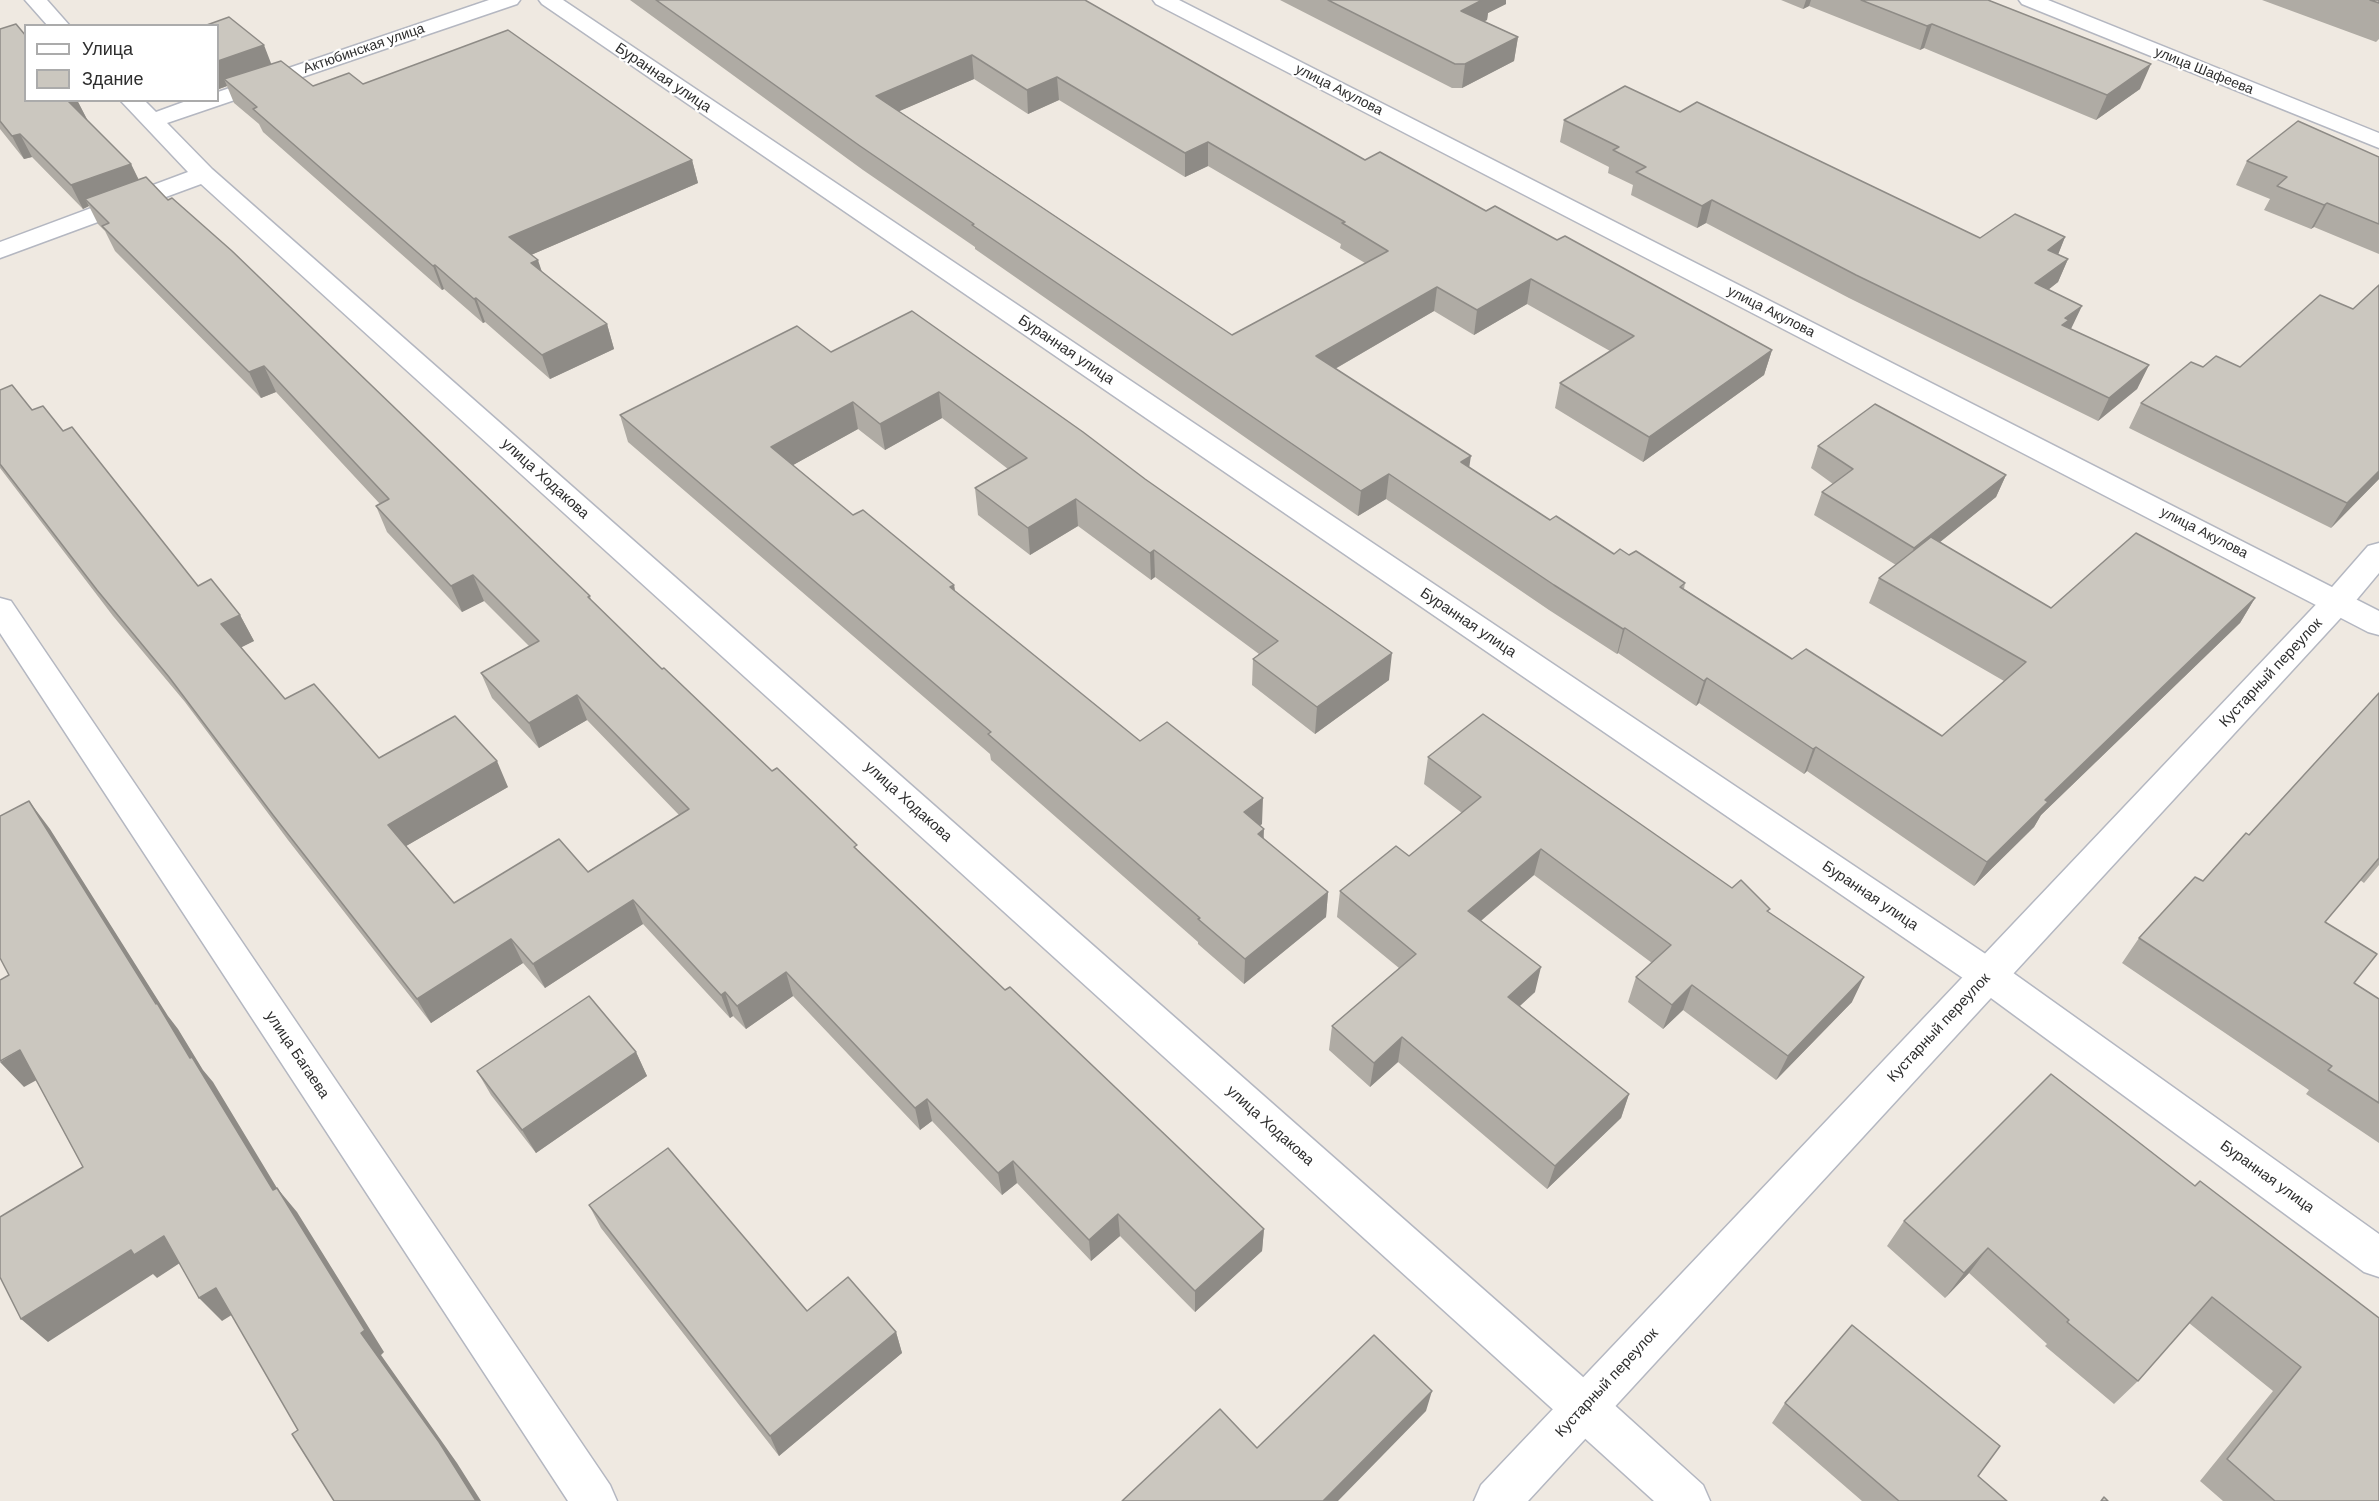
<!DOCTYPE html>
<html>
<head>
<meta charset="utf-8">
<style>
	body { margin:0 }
	#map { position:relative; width:2379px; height:1501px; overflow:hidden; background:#efe9e1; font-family:Arial,sans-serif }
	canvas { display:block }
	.legend { position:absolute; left:24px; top:24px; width:195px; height:78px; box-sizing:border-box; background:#fff; border:2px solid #ababab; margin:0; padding:8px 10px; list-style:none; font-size:18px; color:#2e2e2e }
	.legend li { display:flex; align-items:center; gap:12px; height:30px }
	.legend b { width:30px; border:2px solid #ababab }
</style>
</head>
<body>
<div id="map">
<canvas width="2379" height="1501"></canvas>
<ul class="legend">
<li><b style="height:8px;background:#fff"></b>Улица</li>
<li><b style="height:16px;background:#cbc7bf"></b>Здание</li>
</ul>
</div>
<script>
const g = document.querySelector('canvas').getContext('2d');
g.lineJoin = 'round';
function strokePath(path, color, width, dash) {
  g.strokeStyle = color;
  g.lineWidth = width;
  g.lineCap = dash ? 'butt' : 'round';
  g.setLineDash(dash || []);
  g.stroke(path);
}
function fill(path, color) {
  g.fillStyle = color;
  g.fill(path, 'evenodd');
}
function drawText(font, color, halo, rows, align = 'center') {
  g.font = font + ' Arial,sans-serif';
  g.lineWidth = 4.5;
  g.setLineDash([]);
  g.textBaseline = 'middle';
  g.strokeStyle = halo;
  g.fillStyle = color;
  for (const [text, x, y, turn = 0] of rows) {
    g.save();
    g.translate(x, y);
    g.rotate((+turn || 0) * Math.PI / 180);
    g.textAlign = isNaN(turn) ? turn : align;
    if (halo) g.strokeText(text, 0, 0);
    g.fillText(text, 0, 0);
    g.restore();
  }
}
const minor = new Path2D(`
	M25 0H47L70 26H48Z
	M489 0H520L517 4 167 123 212 169 1600 1392 1703 1485 1710 1501H1654L201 184 0 258V242L188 172 120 100H144L156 112 189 100H218V92Z
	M539 0H563L2002 965 2379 1234V1277L2364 1272 1976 987 542 4Z
	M1153 0H1179L2379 611V635L2368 632 1156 4Z
	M2019 0H2048L2379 133V148L2022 4Z
	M0 598 11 601 610 1485 617 1501H568L0 633Z`);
const tertiary = new Path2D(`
	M2379 543V573L2348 610 1528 1501H1474L1481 1485 2326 594 2368 546Z`);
const wall = new Path2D(`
	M630 0H1085L1365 160 1557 240 1772 350 1764 375 1643 462 1555 408 1560 383 1610 351 1527 304 1474 335 1434 311 1335 369 1469 467 1550 520 1614 554 1629 555 1685 583 1684 589 1792 659 1942 736 2004 681 1869 603 1879 578 1896 565 1814 515 1822 492 1833 484 1811 468 1818 446 2006 475 1996 497 1939 543 2051 608 2255 598 2240 623 2041 815 2034 827 1974 886 1807 771 1804 774 1699 703 1696 706 1618 653 1617 654 1549 610 1386 499 1358 516 975 249V247L863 170ZM974 79 1028 114 1059 100 1185 177 1208 166 1341 244 1340 248 1365 263 1232 335 899 111Z
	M1280 0H1506V4L1488 13 1487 20 1484 21 1518 37 1514 61 1462 88H1452Z
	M1781 0H1988L2140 89 2096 120 1924 48 1920 50 1809 6 1803 9Z
	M2262 0H2379V39L2376 42Z
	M218 26 271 64 313 86 363 84 692 160 698 183 531 255 541 271 607 324 614 349 550 379 485 322 483 323 444 289 442 290 263 132 259 124 234 103 227 86 219 89 218 88Z
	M0 29 26 100H77L87 120 131 164 139 180 168 200 590 596 591 600 662 669 858 850 1005 990 1264 1229 1262 1251 1195 1312 1120 1236 1091 1261 1017 1183 1002 1195 932 1121 920 1130 793 996 746 1029 733 1016 730 1018 643 924 545 988 523 963 431 1023 288 840 185 702 113 616 0 468V390L63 431 198 586 240 615 254 641 241 647 285 699 379 758 508 787 406 846 454 903 588 872 679 815 587 720 539 748 492 698 481 673 529 646 484 601 462 612 387 532 376 506 380 504 276 392 261 398 115 251 105 231 98 224 89 206 83 209 32 157 24 159 0 129Z
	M1680 112 1980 238 2065 237 2058 254 2068 259 2058 282 2048 290 2071 329 2149 365 2137 389 2098 421 1849 298 1706 223 1697 228 1631 195 1633 185 1608 173 1609 167 1560 142 1564 120Z
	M2379 157V254L2314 227 2311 229 2264 210 2270 199 2236 185 2247 161Z
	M2379 285V479L2331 528 2129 428 2141 403 2203 367H2240L2353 309Z
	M912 311 1389 680 1315 734 1252 685 1253 659 1259 654 1155 577 1151 580 1078 526 1030 555 978 515 975 488 1008 469 942 418 885 450 858 429 793 465 853 515 954 585 955 592 1140 741 1262 824 1260 825 1264 839 1328 892 1326 917 1244 984 1198 944V942L991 760 990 754 628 442 620 415 831 352Z
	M2379 693V865L2364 883 2360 880 2325 922 2354 983 2379 999V1143L2306 1094 2309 1090 2122 963 2139 938 2203 881 2249 835Z
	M1428 757 1732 888 1770 909 1768 912 1852 1002 1776 1080 1683 1010 1663 1029 1628 1002 1636 977 1652 963 1534 875 1481 921 1535 992 1520 1006 1629 1094 1621 1118 1547 1189 1398 1062 1370 1087 1329 1050 1332 1026 1399 968 1337 917 1340 891 1409 856 1462 813 1424 784Z
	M636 1052 647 1076 536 1153 491 1095 477 1071Z
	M2195 1186 2379 1501H2223L2200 1481 2273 1391 2189 1323 2138 1381 2114 1404 2045 1346 2047 1344 1969 1273 1945 1298 1887 1246 1904 1221Z
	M589 1205 807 1311 896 1332 902 1353 779 1456 601 1228Z
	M1785 1403 1978 1476 2007 1501H1862L1772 1423Z`);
const shadedWall = new Path2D(`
	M1482 0H1506V4L1488 13 1487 20 1458 34 1461 11Z
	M1806 0H1811L1809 6 1803 9Z
	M1932 24 1924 48 1920 50 1927 26Z
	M1518 37 1514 61 1462 88 1465 64Z
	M264 45 274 71 224 79 227 86 219 89 218 86V61Z
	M972 55 974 79 879 120 876 96Z
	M2151 64 2140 89 2096 120 2107 95Z
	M1057 77 1059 100 1028 114 1027 90Z
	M77 100 88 121 68 101Z
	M20 134 32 157 24 159 12 136Z
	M1208 142V166L1185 177V153Z
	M692 160 698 183 517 261 509 237Z
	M131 164 142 187 85 199 89 206 83 209 71 185Z
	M1712 200 1706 223 1697 228 1702 206Z
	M2327 203 2314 227 2311 229 2324 205Z
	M2065 237 2056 260 2048 250Z
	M2068 259 2058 282 2026 307 2035 283Z
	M538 260 546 284 531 263Z
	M435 265 444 289 442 290 433 266Z
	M1531 279 1527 304 1474 335 1477 310Z
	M1437 287 1434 311 1314 381 1316 356Z
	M476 298 485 322 483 323 474 299Z
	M2082 306 2071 329 2061 337 2052 348 2065 318Z
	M607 324 614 349 550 379 542 355Z
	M1772 350 1764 375 1643 462 1649 437Z
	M2149 365 2137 389 2098 421 2109 398Z
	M264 366 276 392 261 398 249 372Z
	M939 392 942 418 885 450 880 424Z
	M853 402 858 429 777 474 771 447Z
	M1471 456 1467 481 1461 462Z
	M2379 471V479L2331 528 2347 503Z
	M1389 474 1386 499 1358 516 1361 491Z
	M2006 475 1996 497 1905 570 1914 548Z
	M1076 499 1078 526 1030 555 1028 528Z
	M1154 550 1155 577 1151 580 1150 553Z
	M473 575 484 601 462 612 451 586Z
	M954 585 958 611 950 587Z
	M2255 598 2240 623 2041 815 2034 827 1974 886 1987 862 2045 800Z
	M240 615 254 641 236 650 221 624Z
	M1625 628 1618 653 1617 654 1623 629Z
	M1392 653 1389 680 1315 734 1317 707Z
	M1707 678 1699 703 1696 706 1704 681Z
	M577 695 587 720 539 748 529 723Z
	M1816 747 1807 771 1804 774 1813 749Z
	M497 761 508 787 401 849 388 825Z
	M1263 798 1262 824 1243 838 1244 812Z
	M29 801 50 829 168 1016 178 1029 203 1070 213 1082 277 1188 297 1212 384 1352 381 1355 457 1463 481 1501H476L361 1333 273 1190Z
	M1264 829 1263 854 1258 834Z
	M1541 849 1534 875 1463 936 1468 911Z
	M1328 892 1326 917 1244 984 1245 959Z
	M633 900 643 924 545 988 533 964Z
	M511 939 523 963 431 1023 417 999Z
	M1541 967 1535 992 1502 1022 1508 997Z
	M786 972 793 996 746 1029 737 1006Z
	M1864 977 1852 1002 1776 1080 1788 1056Z
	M1692 985 1683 1010 1663 1029 1672 1005Z
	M725 992 733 1016 730 1018 721 995Z
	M1402 1037 1398 1062 1370 1087 1374 1063Z
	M20 1050 44 1076 24 1087 0 1062Z
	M636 1052 647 1076 536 1153 522 1130Z
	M1629 1094 1621 1118 1547 1189 1555 1166Z
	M927 1099 932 1121 920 1130 915 1108Z
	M1013 1161 1017 1183 1002 1195 998 1173Z
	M1118 1214 1120 1236 1091 1261 1089 1240Z
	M1264 1229 1262 1251 1195 1312V1291Z
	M164 1236 186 1259 157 1278 153 1274 48 1342 21 1319 131 1250Z
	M1988 1248 1969 1273 1945 1298 1964 1273Z
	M216 1288 238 1311 222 1321 199 1298Z
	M896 1332 902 1353 779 1456 770 1436Z
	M1432 1391 1426 1411 1338 1501H1323Z`);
const building = new Path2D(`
	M656 0H1085L1365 160 1380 152 1486 211 1495 206 1557 240 1565 236 1772 350 1649 437 1560 383 1634 336 1531 279 1477 310 1437 287 1316 356 1471 456 1461 462 1550 520 1556 516 1614 554 1620 549 1629 555 1636 551 1685 583 1680 587 1792 659 1806 649 1942 736 2026 662 1879 578 1931 537 2051 608 2136 533 2255 598 2045 800 2048 802 1987 862 1816 747 1813 749 1707 678 1704 681 1625 628 1623 629 1554 585 1389 474 1361 491 972 225 974 224 860 146ZM972 55 1027 90 1057 77 1185 153 1208 142 1345 222 1342 223 1388 251 1232 335 876 96Z
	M1328 0H1482L1461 11 1518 37 1465 64H1455Z
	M1861 0H1988L2151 64 2107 95 1932 24 1927 26Z
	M2370 0H2379V3Z
	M229 17 264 45 218 61V26H204Z
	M16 24 26 36V100H69L68 101 131 164 71 185 20 134 12 136 0 121V29Z
	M508 30 692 160 509 237 538 260 531 263 607 324 542 355 476 298 474 299 435 265 433 266 253 109 257 107 224 79 281 61 313 86 349 73 363 84Z
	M1625 86 1680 112 1697 102 1980 238 2015 214 2065 237 2048 250 2068 259 2035 283 2082 306 2065 318 2069 320 2062 325 2149 365 2109 398 1856 275 1712 200 1702 206 1636 172 1646 167 1613 150 1619 147 1564 120Z
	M2298 121 2379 157V224L2327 203 2324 205 2277 186 2287 177 2247 161Z
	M146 177 168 200 172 198 232 251 590 596 588 597 662 669 664 668 772 771 777 768 857 845 854 847 1005 990 1010 987 1264 1229 1195 1291 1118 1214 1089 1240 1013 1161 998 1173 927 1099 915 1108 786 972 737 1006 725 992 721 995 633 900 533 964 511 939 417 999 273 815 169 677 97 590 0 464V390L12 385 32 410 43 406 63 431 72 427 198 586 211 579 240 615 221 624 285 699 314 684 379 758 455 716 497 761 388 825 454 903 559 839 588 872 689 809 577 695 529 723 481 673 539 641 473 575 451 586 376 506 389 499 264 366 249 372 102 226 109 223 85 199Z
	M2379 285V471L2347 503 2141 403 2191 362 2203 367 2216 356 2240 367 2320 295 2353 309Z
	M912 311 1083 432 1145 479 1392 653 1317 707 1253 659 1278 641 1154 550 1150 553 1076 499 1028 528 975 488 1027 458 939 392 880 424 853 402 771 447 853 515 863 510 954 585 950 587 1140 741 1167 722 1263 798 1244 812 1264 829 1258 834 1328 892 1245 959 1198 919 1200 918 988 734 991 732 620 415 797 326 831 352Z
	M1875 404 2006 475 1914 548 1822 492 1853 469 1818 446Z
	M2379 693V858L2325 922 2377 954 2354 983 2379 999V1103L2328 1070 2332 1066 2139 938 2195 877 2203 881 2246 833 2249 835Z
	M1483 714 1732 888 1741 880 1770 909 1767 911 1864 977 1788 1056 1692 985 1672 1005 1636 977 1671 945 1541 849 1468 911 1541 967 1508 997 1629 1094 1555 1166 1402 1037 1374 1063 1332 1026 1416 954 1340 891 1396 846 1409 856 1481 797 1428 757Z
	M29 801 156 1004 157 1003 190 1058 192 1057 273 1190 277 1188 365 1330 361 1333 439 1442 476 1501H334L292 1434 298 1430 216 1288 199 1298 164 1236 134 1255 131 1250 21 1319 0 1277V1217L83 1167 20 1050 0 1061V980L9 975 0 958V816Z
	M589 996 636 1052 522 1130 477 1071Z
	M2051 1074 2195 1186 2200 1181 2379 1318V1501H2275L2227 1459 2301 1367 2212 1297 2138 1381 2067 1322 2069 1320 1988 1248 1964 1273 1904 1221Z
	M668 1148 807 1311 848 1277 896 1332 770 1436 589 1205Z
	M1852 1325 2000 1446 1978 1476 2007 1501H1899L1785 1403Z
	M1374 1335 1432 1391 1323 1501H1122L1220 1409 1257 1448Z
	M2104 1497 2108 1501H2101Z`);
const farStreetnames = [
	["Актюбинская улица",364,49,-19],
	["улица Шафеева",2204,71,22],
	["улица Акулова",1339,90,27],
	["улица Акулова",1771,312,27],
	["улица Акулова",2204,533,27]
];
const streetNames = [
	["Буранная улица",663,78,34],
	["Буранная улица",1066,350,34],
	["улица Ходакова",545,479,42],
	["Буранная улица",1468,623,34],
	["Кустарный переулок",2271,673,-47],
	["улица Ходакова",908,802,42],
	["Буранная улица",1870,896,34],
	["Кустарный переулок",1939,1028,-47],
	["улица Багаева",297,1055,56],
	["улица Ходакова",1270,1126,42],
	["Буранная улица",2267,1177,36],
	["Кустарный переулок",1607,1383,-47]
];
strokePath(minor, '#b4b7c1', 3);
strokePath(tertiary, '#b4b7c1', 3);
fill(minor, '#fff');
fill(tertiary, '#fff');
fill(wall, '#afaba4');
fill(shadedWall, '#8e8b86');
fill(building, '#cbc7bf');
strokePath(building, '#8e8b86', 1.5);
drawText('14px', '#2e2e2e', '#fff', farStreetnames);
drawText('15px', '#2e2e2e', '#fff', streetNames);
</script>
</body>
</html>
